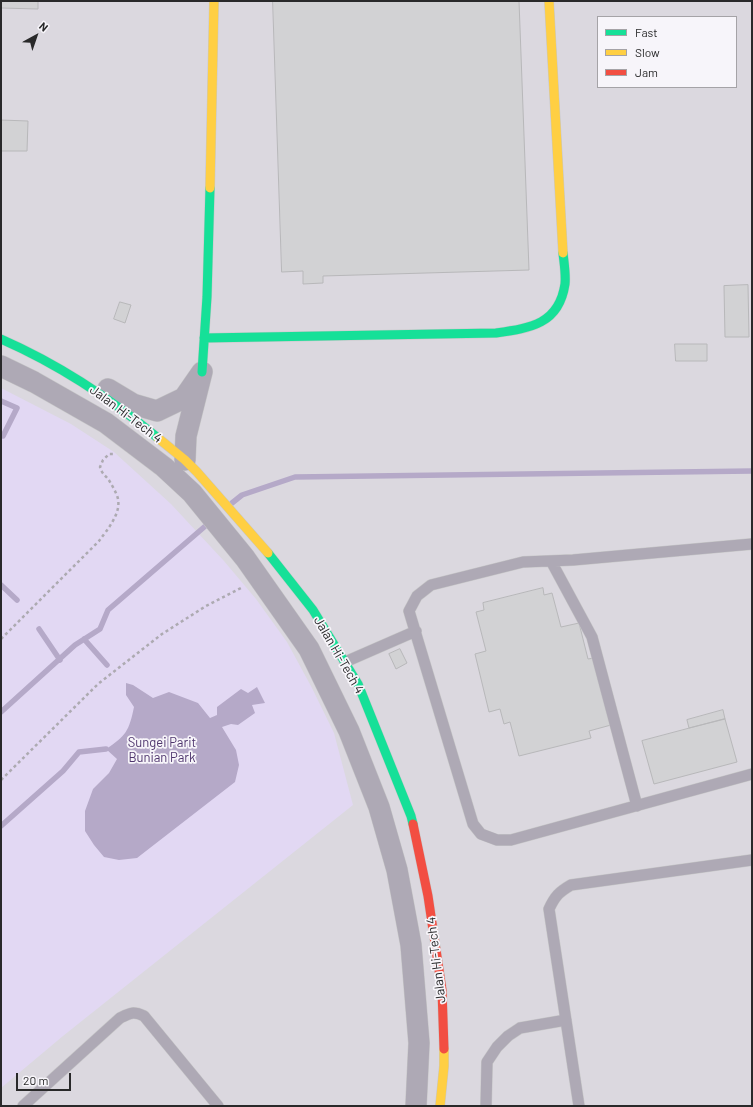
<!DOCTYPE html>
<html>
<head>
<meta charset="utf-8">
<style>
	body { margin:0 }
	#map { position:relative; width:753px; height:1107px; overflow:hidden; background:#eae9ec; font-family:Barlow,sans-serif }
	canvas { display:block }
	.frame { position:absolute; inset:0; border:2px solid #29292a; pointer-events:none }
	.legend { position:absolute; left:597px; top:16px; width:140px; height:72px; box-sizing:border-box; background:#f7f5fa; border:1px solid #a5a3a7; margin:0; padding:5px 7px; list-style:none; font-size:12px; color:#29292a }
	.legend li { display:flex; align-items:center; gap:8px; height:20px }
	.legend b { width:20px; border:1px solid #a5a3a7 }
	.north { position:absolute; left:16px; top:16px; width:40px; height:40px; -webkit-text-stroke:3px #f7f5fa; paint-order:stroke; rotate:40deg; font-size:11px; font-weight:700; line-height:16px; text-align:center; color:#29292a }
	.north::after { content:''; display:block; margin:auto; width:14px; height:18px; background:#29292a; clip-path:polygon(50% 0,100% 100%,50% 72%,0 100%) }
	.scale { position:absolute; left:16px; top:1073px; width:55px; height:18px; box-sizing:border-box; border:2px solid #29292a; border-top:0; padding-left:5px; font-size:12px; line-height:14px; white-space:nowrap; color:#29292a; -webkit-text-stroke:3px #f7f5fa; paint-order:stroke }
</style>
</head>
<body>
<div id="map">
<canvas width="753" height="1107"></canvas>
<div class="frame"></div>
<ul class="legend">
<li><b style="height:5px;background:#16e098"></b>Fast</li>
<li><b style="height:5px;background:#ffcf43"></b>Slow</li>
<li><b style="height:5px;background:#f24e42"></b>Jam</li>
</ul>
<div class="north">N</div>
<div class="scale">20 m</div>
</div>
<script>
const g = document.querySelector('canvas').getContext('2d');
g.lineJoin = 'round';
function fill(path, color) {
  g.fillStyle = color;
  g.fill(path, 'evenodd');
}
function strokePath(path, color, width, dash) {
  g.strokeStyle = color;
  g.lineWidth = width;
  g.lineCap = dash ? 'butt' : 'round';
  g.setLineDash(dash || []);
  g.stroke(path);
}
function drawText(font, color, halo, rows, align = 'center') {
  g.font = font + ' Barlow,sans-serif';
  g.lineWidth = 3.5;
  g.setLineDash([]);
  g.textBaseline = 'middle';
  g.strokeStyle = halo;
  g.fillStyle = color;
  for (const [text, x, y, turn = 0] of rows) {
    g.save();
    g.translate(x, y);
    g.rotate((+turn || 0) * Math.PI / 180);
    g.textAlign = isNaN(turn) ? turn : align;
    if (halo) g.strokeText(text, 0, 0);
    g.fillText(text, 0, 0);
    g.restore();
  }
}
const built = new Path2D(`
	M1 1H752V1106H1ZM598 17H736V87H598Z`);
const green = new Path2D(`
	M1 388 71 424 114 452 171 504 224 561 256 599 287 642 312 688 334 733 353 805 63 1036 1 1088Z`);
const water = new Path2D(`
	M126 683 133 685 153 698 169 692 198 703 210 718 217 715V707L241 689 248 693 257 687 265 703 252 705 255 713 238 725 231 724 222 727 236 750 239 765 235 782 137 858 119 860 104 857 94 845 85 831V811L93 789 109 773 117 759 106 749C126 736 129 731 134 707L126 695Z`);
const stream = new Path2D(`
	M1 401 17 408 3 436
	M232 503 242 495 295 477 752 471
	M1 585 17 600
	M39 629 60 660
	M84 639 107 665
	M1 712 75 645 100 629 108 610 210 522
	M1 826 63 771 79 752 106 749`);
const building = new Path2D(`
	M1 1H38V9L1 8Z
	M273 1H519L529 270 323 276V283L303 284V271L282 272Z
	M1 120 28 121 27 151H1Z
	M748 285 749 337H725L724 286Z
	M120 302 131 305 125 323 114 319Z
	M675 344H707V361H676Z
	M543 588 544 595 552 593 561 627 579 623 588 659 594 658 611 725 589 731 591 738 519 756 510 722 504 724 500 709 489 712 475 654 486 651 476 612 484 610 483 603Z
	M400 649 407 663 396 669 389 654Z
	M723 710 725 719 689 728 687 720Z
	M725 719 737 762 654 784 642 741Z`);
const path = new Path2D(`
	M1 639 99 541C107 530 121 514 118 499 117 494 113 487 110 482 107 476 102 475 100 467L103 460 109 454H114
	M1 780 98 684 162 634 206 606 243 587`);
const lane = new Path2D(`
	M752 544 573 560 523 562 431 585 417 596 409 611 473 824 481 834 497 840H511L752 774
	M551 561 592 637 637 806
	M345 662 416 631
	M23 1106 120 1018C130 1013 133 1011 144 1016L218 1106
	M486 1106 487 1062 497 1047 508 1036 520 1028 566 1020
	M579 1106 549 909C555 896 559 892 571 885L752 860`);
const street = new Path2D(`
	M1 366 34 382 106 423 164 467 192 493 245 558 309 649 349 731 379 807 397 870 411 945 419 1043 416 1106
	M108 389 133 404 157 411 184 398 202 372 186 436 185 460`);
const fast = new Path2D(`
	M204 338 496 333C531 328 559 324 565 284 566 274 564 263 563 253
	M1 339C58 364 110 398 158 438
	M202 372 207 297 210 188
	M268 553 313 610 358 684 411 816 413 824`);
const slow = new Path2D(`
	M549 1 563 253
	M210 188 214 1
	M158 438 185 460 197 472 268 553
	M440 1106 444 1066V1049`);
const jam = new Path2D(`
	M413 824 428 896 442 990 444 1049`);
const streetNames = [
	["Jalan Hi-Tech 4",126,414,37],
	["Jalan Hi-Tech 4",339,655,60],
	["Jalan Hi-Tech 4",436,960,-97]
];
const parkNames = [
	["Sungei Parit",162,743],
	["Bunian Park",162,758]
];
fill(built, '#dbd8df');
fill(green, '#e2d8f3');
fill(water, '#b5a9c8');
strokePath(stream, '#b5a9c8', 5.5);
fill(building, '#d2d2d4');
strokePath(building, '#b8b8ba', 1);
strokePath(lane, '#c7c7c8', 12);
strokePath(street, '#c7c7c8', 22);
strokePath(fast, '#c7c7c8', 10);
strokePath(slow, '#c7c7c8', 10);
strokePath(jam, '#c7c7c8', 10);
strokePath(path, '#adaab1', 2.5, [3, 3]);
strokePath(lane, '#aea9b5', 11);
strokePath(street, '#aea9b5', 21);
strokePath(fast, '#16e098', 9);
strokePath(slow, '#ffcf43', 9);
strokePath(jam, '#f24e42', 9);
drawText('13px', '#29292a', '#f7f5fa', streetNames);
drawText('13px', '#4e356d', '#f7f5fa', parkNames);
</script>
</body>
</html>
